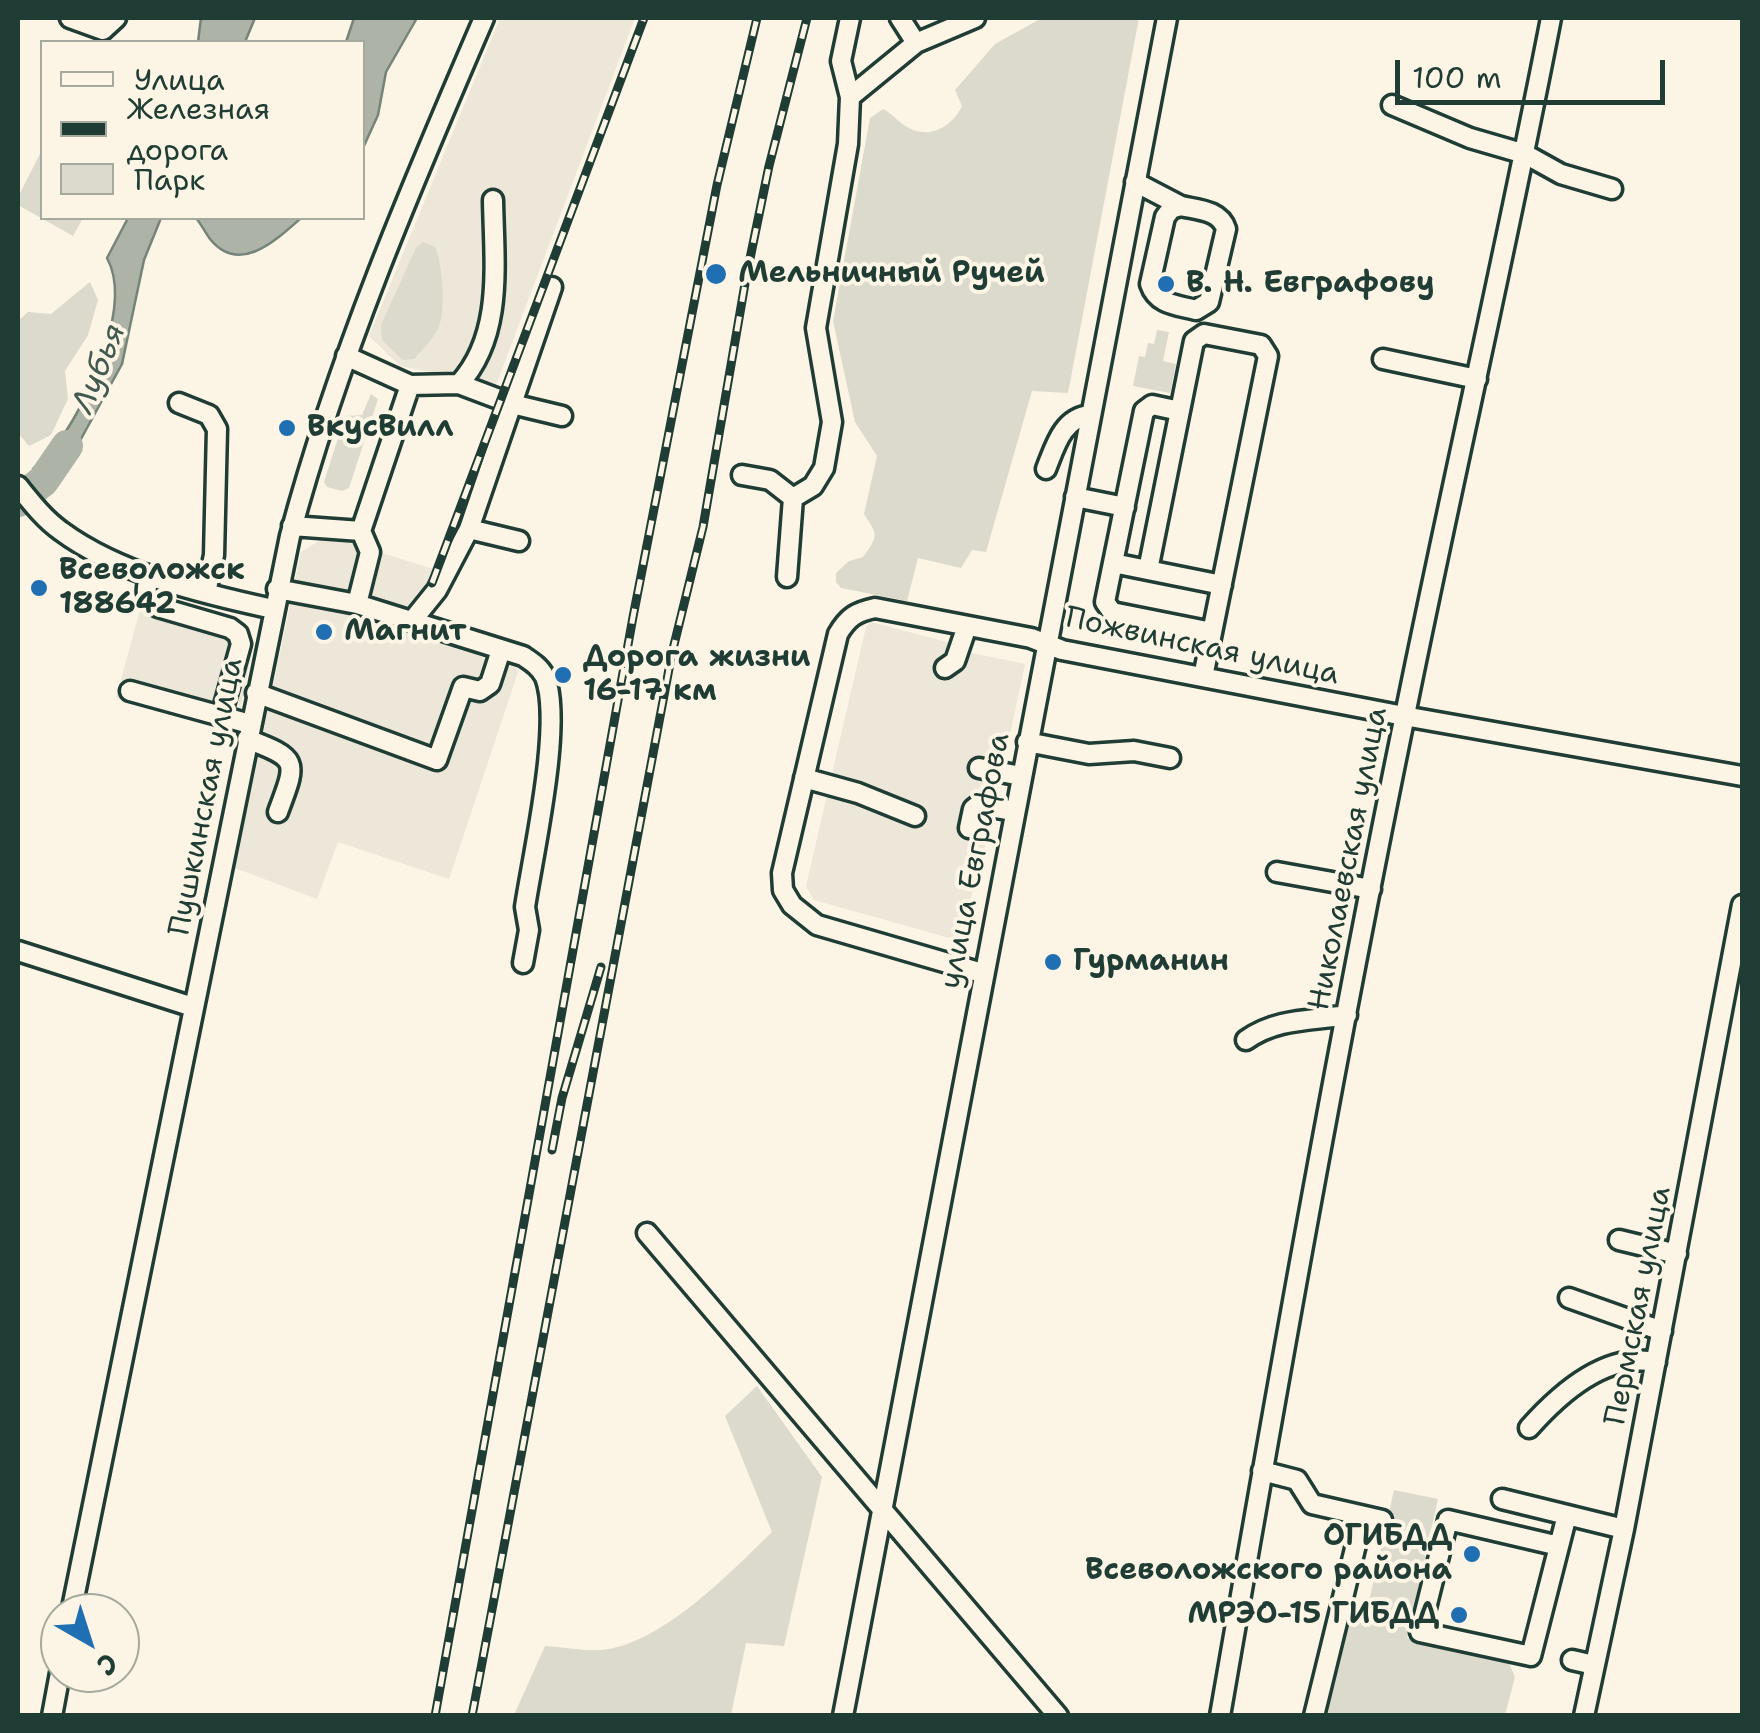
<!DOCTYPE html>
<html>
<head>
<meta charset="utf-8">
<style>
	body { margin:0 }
	#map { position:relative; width:1760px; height:1733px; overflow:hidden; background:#fcf5e5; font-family:"Shantell Sans",sans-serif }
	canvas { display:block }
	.frame { position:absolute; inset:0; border:20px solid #1f3d34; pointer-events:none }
	.legend { position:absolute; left:40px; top:40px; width:325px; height:180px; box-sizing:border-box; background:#fcf5e5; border:2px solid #a4ab9e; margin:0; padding:12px 18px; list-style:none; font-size:30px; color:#1f3d34 }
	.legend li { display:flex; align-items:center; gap:20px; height:50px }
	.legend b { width:50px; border:2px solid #a4ab9e }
	.north { position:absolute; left:40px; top:1593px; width:100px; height:100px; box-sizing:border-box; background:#fcf5e5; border:2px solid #a4ab9e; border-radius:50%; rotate:141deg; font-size:28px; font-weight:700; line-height:40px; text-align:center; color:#1f3d34 }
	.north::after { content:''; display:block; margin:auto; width:35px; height:45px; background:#1f6fb2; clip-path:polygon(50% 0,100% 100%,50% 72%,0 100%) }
	.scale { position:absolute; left:1395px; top:60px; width:270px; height:45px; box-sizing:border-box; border:5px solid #1f3d34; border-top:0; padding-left:12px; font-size:30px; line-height:35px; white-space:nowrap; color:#1f3d34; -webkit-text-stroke:8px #fcf5e5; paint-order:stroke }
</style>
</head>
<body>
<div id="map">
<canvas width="1760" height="1733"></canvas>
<div class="frame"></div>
<ul class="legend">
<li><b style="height:12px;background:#fcf5e5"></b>Улица</li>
<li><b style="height:12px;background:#1f3d34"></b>Железная дорога</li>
<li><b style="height:28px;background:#dcdacc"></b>Парк</li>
</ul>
<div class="north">С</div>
<div class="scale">100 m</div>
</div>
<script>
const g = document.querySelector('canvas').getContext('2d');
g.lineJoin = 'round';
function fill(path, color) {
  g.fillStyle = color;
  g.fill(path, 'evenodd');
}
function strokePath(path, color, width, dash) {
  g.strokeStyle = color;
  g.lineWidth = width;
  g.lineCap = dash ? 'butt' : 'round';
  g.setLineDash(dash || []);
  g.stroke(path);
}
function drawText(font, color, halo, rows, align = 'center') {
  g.font = font + ' "Shantell Sans",sans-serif';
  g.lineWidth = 8;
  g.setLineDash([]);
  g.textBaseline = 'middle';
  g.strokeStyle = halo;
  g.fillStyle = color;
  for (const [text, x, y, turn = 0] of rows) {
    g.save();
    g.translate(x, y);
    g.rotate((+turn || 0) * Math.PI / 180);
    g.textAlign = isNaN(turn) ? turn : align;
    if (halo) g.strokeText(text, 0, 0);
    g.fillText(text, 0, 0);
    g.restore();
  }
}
const built = new Path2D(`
	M500 18H635L496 385 400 366 369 336Z
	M327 536 440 571 416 635 519 669 449 879 338 842 317 899 235 868 301 552Z
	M144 595 240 623 248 628 254 642 236 731 116 698Z
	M871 622 951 643 972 653 1025 664 987 844 984 848 960 941 814 900 806 886 866 627Z`);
const green = new Path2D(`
	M1042 18H1139L1068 393 1032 391 986 552 972 550 961 568 918 558 907 601 841 588 836 582V573L849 561 863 557C880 534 877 535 864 514L877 456 855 422 833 321 870 118 883 109C893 114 900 124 909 128 931 140 953 125 962 106L955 90 995 44Z
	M42 150V218H83L73 236 18 205V197Z
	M423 242 435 247C442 262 445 303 441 319 438 335 425 347 414 359L403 360 382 340 381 325 416 248Z
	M90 282 98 300 88 335 65 371 68 399 51 435 29 446 18 433V321L28 312 51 314Z
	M1157 330 1169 332 1163 361 1176 364 1170 393 1133 386 1139 356 1145 357 1148 343 1154 344Z
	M371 394 378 399 349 488 342 491 327 487 324 482 345 416 362 415Z
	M757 1386 822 1477 784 1646 746 1643 731 1715H514L545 1646C563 1647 582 1651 600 1650 660 1646 731 1572 772 1532L725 1416Z
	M1394 1490 1438 1499 1407 1638 1509 1663 1515 1677 1505 1715 1321 1716 1346 1637 1342 1628 1345 1615 1365 1619Z`);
const water = new Path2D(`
	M201 18H255L245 42H198Z
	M354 18H417L386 72 378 115 363 148 362 42H346Z
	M128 218H161L144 260 122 364 52 492 33 469C42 460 53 451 60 440 89 399 133 305 107 258Z
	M196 218H301C277 239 240 276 210 239 205 232 201 224 196 218Z`);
const river = new Path2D(`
	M18 501 43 481 67 446`);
const minor = new Path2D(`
	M70 18 103 30 116 18
	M900 18 916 43
	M850 97 916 43 975 18
	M1392 105 1470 138 1525 154 1561 174 1612 189
	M1135 182 1181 206
	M1181 206C1198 210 1220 210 1226 229L1209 302 1196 310C1177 305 1157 305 1150 284L1165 217 1171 209Z
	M346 356 410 385 361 531
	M1383 359 1477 379
	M459 384 512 404 562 416
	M410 385 459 384C504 335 494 263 493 200
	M179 403 209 415 217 429 214 555 206 593
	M1180 411 1152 405 1144 411 1105 602 1112 612 1212 632
	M1046 469C1055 447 1062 418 1090 415
	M742 475 770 480 793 498 787 577
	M18 486C31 502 44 519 61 531 119 574 204 594 273 609
	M1075 497 1125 507
	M793 498 813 486 824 468 832 422 816 328 848 144 850 97 841 61 850 18
	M292 526 361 531 370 552 357 604
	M469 529 552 287
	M1113 563 1222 585
	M1148 570 1194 341 1204 334 1261 345 1268 356 1203 677
	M150 575C145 590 144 597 158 607L230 628 238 634 241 644 221 716
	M277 589 357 604 523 656C532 662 540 667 545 677 563 723 533 854 525 907L529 930 523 963
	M412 621 437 590 469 529 519 541
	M945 668 955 661 967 626
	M130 691 250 724
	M256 693 437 760 463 687 480 691 490 684 501 650
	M247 739C300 759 297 761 278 812
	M1027 742 1089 754 1134 751 1170 758
	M979 768 1021 776
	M804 778 858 793 915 816
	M969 828 973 809 978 805 1014 811
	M1277 872 1371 889
	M18 951 193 1007
	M982 973 817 925 792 905 783 890 782 873 838 634C848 617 856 612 875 608L1031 638 1062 650 1404 716 1742 776
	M1246 1040C1277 1018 1311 1021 1347 1015
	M647 1233 1058 1716
	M1619 1240 1677 1254
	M1569 1298 1662 1331
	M1529 1428C1560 1393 1607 1352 1656 1362
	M1262 1471 1297 1480 1312 1504 1382 1520
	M1502 1499 1624 1529
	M1559 1546 1448 1520 1420 1632 1531 1656 1567 1515
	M71 1613 290 536C338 357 411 187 484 18
	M1572 1660 1594 1665
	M52 1716 60 1673
	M843 1716 1167 18
	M1220 1716C1278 1381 1337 1047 1405 715 1452 482 1506 251 1551 18
	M1314 1716 1363 1516
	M1584 1716 1624 1529 1742 905`);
const rail = new Path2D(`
	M432 583 644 18
	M552 1150 562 1098 601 967
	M435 1716 633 617 717 185 757 18
	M472 1716 672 653 703 527 746 278 769 166 807 18`);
const markers = [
	[716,274,12,"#1f6fb2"],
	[1166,284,10,"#1f6fb2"],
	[287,428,10,"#1f6fb2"],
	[39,588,10,"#1f6fb2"],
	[324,632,10,"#1f6fb2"],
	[563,675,10,"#1f6fb2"],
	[1053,962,10,"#1f6fb2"],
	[1472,1554,10,"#1f6fb2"],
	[1459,1615,10,"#1f6fb2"]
];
const poiNames = [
	["Мельничный Ручей",738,274],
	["В. Н. Евграфову",1186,284],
	["ВкусВилл",307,428],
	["Всеволожск",59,571],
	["188642",59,605],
	["Магнит",344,632],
	["Дорога жизни",583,658],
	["16-17 км",583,692],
	["Гурманин",1073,962],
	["ОГИБДД",1452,1537,"right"],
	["Всеволожского района",1452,1571,"right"],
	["МРЭО-15 ГИБДД",1439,1615,"right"]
];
const streetNames = [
	["Пожвинская улица",1202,647,12],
	["Пушкинская улица",207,797,-79],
	["Николаевская улица",1349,859,-79],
	["улица Евграфова",976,861,-79],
	["Пермская улица",1639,1306,-79]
];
const waterNames = [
	["Лубья",100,369,-68]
];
fill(built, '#ece7d8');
fill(green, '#dcdacc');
fill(water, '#aeb3a7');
strokePath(water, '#758479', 2.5);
strokePath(river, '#aeb3a7', 32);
strokePath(minor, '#1f3d34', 25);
strokePath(minor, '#fcf5e5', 18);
strokePath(rail, '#1f3d34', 9);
strokePath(rail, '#fcf5e5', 5, [15]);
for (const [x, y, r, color] of markers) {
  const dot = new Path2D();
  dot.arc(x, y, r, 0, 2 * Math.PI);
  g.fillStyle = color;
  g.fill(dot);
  strokePath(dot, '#fcf5e5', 4);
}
drawText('bold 30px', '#1f3d34', '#fcf5e5', poiNames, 'left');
drawText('30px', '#1f3d34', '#fcf5e5', streetNames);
drawText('italic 32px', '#435a51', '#fcf5e5', waterNames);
</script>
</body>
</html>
